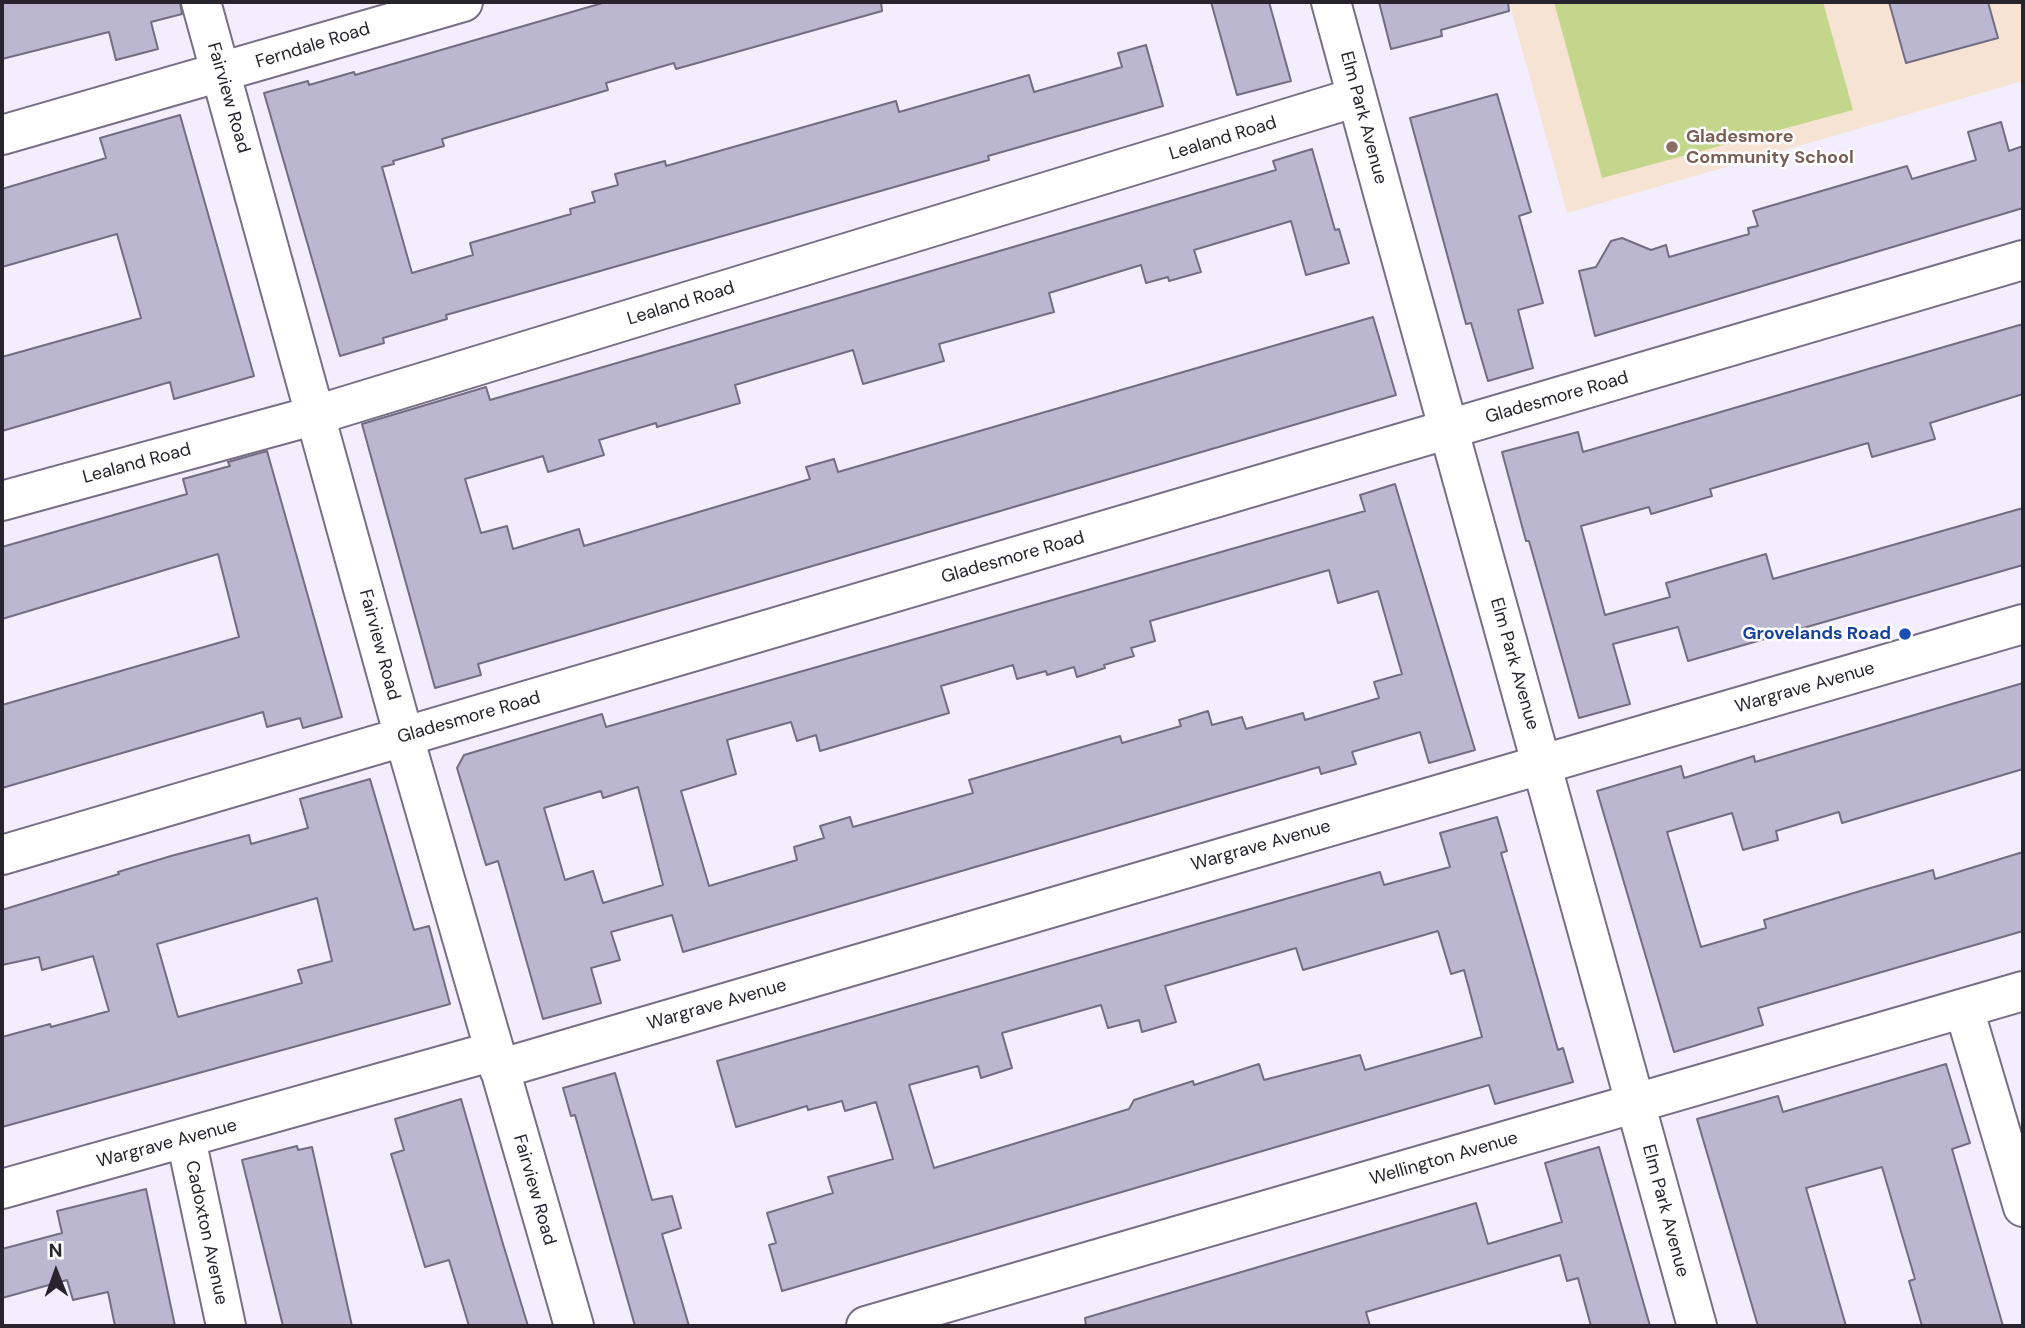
<!DOCTYPE html>
<html>
<head>
<meta charset="utf-8">
<style>
	body { margin:0 }
	#map { position:relative; width:2025px; height:1328px; overflow:hidden; background:#f3eefd; font-family:"DM Sans",sans-serif }
	canvas { display:block }
	.frame { position:absolute; inset:0; border:4px solid #27242d; pointer-events:none }
	.north { position:absolute; left:21px; top:1237px; width:70px; height:70px; -webkit-text-stroke:5px #fefefe; paint-order:stroke; rotate:359deg; font-size:19px; font-weight:700; line-height:28px; text-align:center; color:#27242d }
	.north::after { content:''; display:block; margin:auto; width:24px; height:32px; background:#27242d; clip-path:polygon(50% 0,100% 100%,50% 72%,0 100%) }
</style>
</head>
<body>
<div id="map">
<canvas width="2025" height="1328"></canvas>
<div class="frame"></div>
<div class="north">N</div>
</div>
<script>
const g = document.querySelector('canvas').getContext('2d');
g.lineJoin = 'round';
function fill(path, color) {
  g.fillStyle = color;
  g.fill(path, 'evenodd');
}
function strokePath(path, color, width, dash) {
  g.strokeStyle = color;
  g.lineWidth = width;
  g.lineCap = dash ? 'butt' : 'round';
  g.setLineDash(dash || []);
  g.stroke(path);
}
function drawText(font, color, halo, rows, align = 'center') {
  g.font = font + ' "DM Sans",sans-serif';
  g.lineWidth = 5;
  g.setLineDash([]);
  g.textBaseline = 'middle';
  g.strokeStyle = halo;
  g.fillStyle = color;
  for (const [text, x, y, turn = 0] of rows) {
    g.save();
    g.translate(x, y);
    g.rotate((+turn || 0) * Math.PI / 180);
    g.textAlign = isNaN(turn) ? turn : align;
    if (halo) g.strokeText(text, 0, 0);
    g.fillText(text, 0, 0);
    g.restore();
  }
}
const education = new Path2D(`
	M1509 2H2023V81L1567 213Z`);
const green = new Path2D(`
	M1554 2H1823L1853 110 1602 178Z`);
const building = new Path2D(`
	M2 2H180L182 14 151 22 158 49 116 60 109 32 2 59Z
	M606 2H881L882 11 676 69 674 63 606 83 608 90 442 139 444 146 393 161 394 164 382 167 412 273 473 255 470 243 571 214 570 209 595 202 592 192 618 185 615 174 665 161 666 166 896 101 899 112 1029 75 1034 92 1122 67 1118 53 1146 45 1163 106 988 156 989 160 446 315 447 319 383 338 384 343 340 356 264 93 308 81 309 85 354 72 355 75Z
	M1211 2H1269L1291 81 1237 95Z
	M1379 2H1508L1509 11 1441 30 1442 36 1391 49Z
	M1889 2H1988L1998 38 1906 63Z
	M1497 94 1531 212 1519 216 1543 303 1518 310 1533 368 1488 381 1471 323 1466 324 1410 118Z
	M180 115 254 376 174 399 170 382 2 431V357L141 318 117 234 2 267V189L106 158 100 138Z
	M2001 122 2009 151 2023 146V208L1595 336 1579 271 1596 267 1611 241 1622 238 1651 250 1666 245 1669 257 1749 234 1748 228 1758 226 1753 211 1907 166 1912 179 1976 160 1968 132Z
	M1312 149 1335 230 1339 229 1349 263 1306 275 1291 221 1194 250 1201 272 1169 281 1168 277 1146 283 1141 265 1049 293 1054 312 939 344 944 361 863 384 853 350 735 385 740 403 657 427 656 423 599 440 604 455 548 472 543 456 465 479 481 533 507 526 513 549 579 529 584 546 810 479 806 467 834 459 838 472 1373 317 1396 395 478 664 481 675 435 688 362 424 486 387 490 400 552 382 1276 170 1273 161Z
	M2023 324V394L1930 423 1935 439 1872 457 1868 443 1710 489 1712 496 1651 514 1649 507 1581 526 1605 615 1670 597 1666 583 1766 554 1773 579 2023 508V565L1688 661 1678 627 1613 644 1630 704 1579 718 1529 541H1526L1502 452 1578 432 1583 452Z
	M267 451 342 717 303 728 300 718 267 727 263 712 2 788V705L239 637 218 554 2 619V547L187 494 183 479 230 466 228 462Z
	M1395 484 1475 750 1429 763 1420 732 1352 752 1356 764 1321 774 1319 767 683 952 672 915 611 932 620 960 591 968 601 1003 543 1019 498 861 486 865 457 768 464 755 602 714 606 727 1365 511 1360 495ZM1329 570 1338 603 1378 591 1402 674 1374 682 1379 698 1305 720 1303 713 1246 729 1242 717 1212 725 1208 711 1179 720 1181 726 1122 743 1120 736 969 780 973 793 853 827 850 817 820 826 824 838 794 847 797 860 709 886 681 791 736 774 727 740 791 722 797 741 816 735 820 751 949 713 941 686 1013 665 1017 679 1046 671 1047 675 1074 667 1077 677 1105 668 1104 665 1134 656 1131 648 1155 641 1150 621ZM638 787 663 885 603 903 593 871 565 880 544 808 601 791 603 798Z
	M2023 683V769L1842 823 1839 812 1776 831 1778 840 1743 850 1732 813 1667 832 1701 947 1766 928 1764 920 1867 889 1933 870 1935 879 2023 852V931L1758 1008 1763 1025 1674 1052 1597 791 1681 766 1684 778 1754 756 1755 762Z
	M370 779 414 930 429 926 450 1004 2 1127V1037L50 1024 51 1027 109 1011 93 956 42 970 39 957 2 965V910L119 874 118 872 171 856 249 835 251 844 308 828 300 799ZM317 898 332 961 298 970 302 983 178 1017 157 944Z
	M1497 817 1507 851 1501 853 1530 952 1558 1050 1563 1048 1573 1082 1495 1104 1489 1085 782 1291 769 1245 776 1243 767 1213 833 1193 828 1177 893 1159 876 1102 845 1111 842 1101 808 1110 807 1106 736 1127 717 1061 1380 872 1384 885 1450 867 1440 833ZM1438 931 1451 974 1464 970 1482 1037 1365 1070 1360 1055 1264 1080 1259 1064 1194 1085 1193 1081 1134 1100 1129 1109 934 1168 909 1085 978 1066 981 1078 1012 1068 1002 1033 1101 1005 1108 1028 1139 1020 1142 1032 1176 1022 1165 986 1296 948 1303 970Z
	M1946 1064 1970 1143 1952 1149 2003 1326H1922L1909 1281 1915 1279 1882 1167 1806 1188 1846 1326H1758L1697 1119 1778 1096 1783 1112Z
	M615 1073 652 1200 672 1196 681 1228 662 1234 689 1326H635L575 1115 571 1116 563 1088Z
	M461 1099 503 1244 528 1326H469L449 1260 425 1267 410 1217 391 1154 404 1150 395 1119Z
	M297 1146 298 1150 312 1147 352 1326H283L242 1160Z
	M1599 1147 1650 1326H1591L1578 1278 1567 1281 1560 1255 1366 1312 1370 1326H1086L1085 1318 1476 1203 1488 1244 1562 1222 1545 1163Z
	M146 1189 175 1326H115L108 1292 73 1300 67 1280 2 1298V1249L62 1233 57 1211Z`);
const minor = new Path2D(`
	M201 2 404 737 574 1326
	M1331 2C1451 444 1575 885 1697 1326
	M2 135 463 2
	M2 501 316 415 1357 97
	M2 855 2023 260
	M1964 1009 2023 1207
	M499 1069 2023 624
	M186 1139 226 1326
	M2 1189 494 1051
	M866 1326 2023 991`);
const markers = [
	[1672,147,7,"#8d6e63"],
	[1905,634,7,"#1a4fb4"]
];
const streetNames = [
	["Ferndale Road",313,46,-17],
	["Fairview Road",228,98,74],
	["Elm Park Avenue",1363,118,75],
	["Lealand Road",1223,139,-17],
	["Lealand Road",681,304,-17],
	["Gladesmore Road",1557,398,-16],
	["Lealand Road",137,464,-15],
	["Gladesmore Road",1013,558,-16],
	["Fairview Road",379,645,75],
	["Elm Park Avenue",1514,664,74],
	["Wargrave Avenue",1805,688,-16],
	["Gladesmore Road",469,718,-16],
	["Wargrave Avenue",1261,846,-16],
	["Wargrave Avenue",717,1005,-16],
	["Wargrave Avenue",167,1144,-15],
	["Wellington Avenue",1444,1159,-16],
	["Fairview Road",534,1190,74],
	["Elm Park Avenue",1665,1211,75],
	["Cadoxton Avenue",206,1233,78]
];
const educationNames = [
	["Gladesmore",1686,137],
	["Community School",1686,158]
];
const transitNames = [
	["Grovelands Road",1891,634]
];
fill(education, '#f7e3d3');
fill(green, '#c4d68c');
fill(building, '#bcb7d0');
strokePath(building, '#716d83', 2);
strokePath(minor, '#766f85', 42);
strokePath(minor, '#fff', 38);
for (const [x, y, r, color] of markers) {
  const dot = new Path2D();
  dot.arc(x, y, r, 0, 2 * Math.PI);
  g.fillStyle = color;
  g.fill(dot);
  strokePath(dot, '#fefefe', 2.5);
}
drawText('18px', '#27242d', '#fefefe', streetNames);
drawText('bold 18px', '#785e54', '#fefefe', educationNames, 'left');
drawText('bold 18px', '#164399', '#fefefe', transitNames, 'right');
</script>
</body>
</html>
